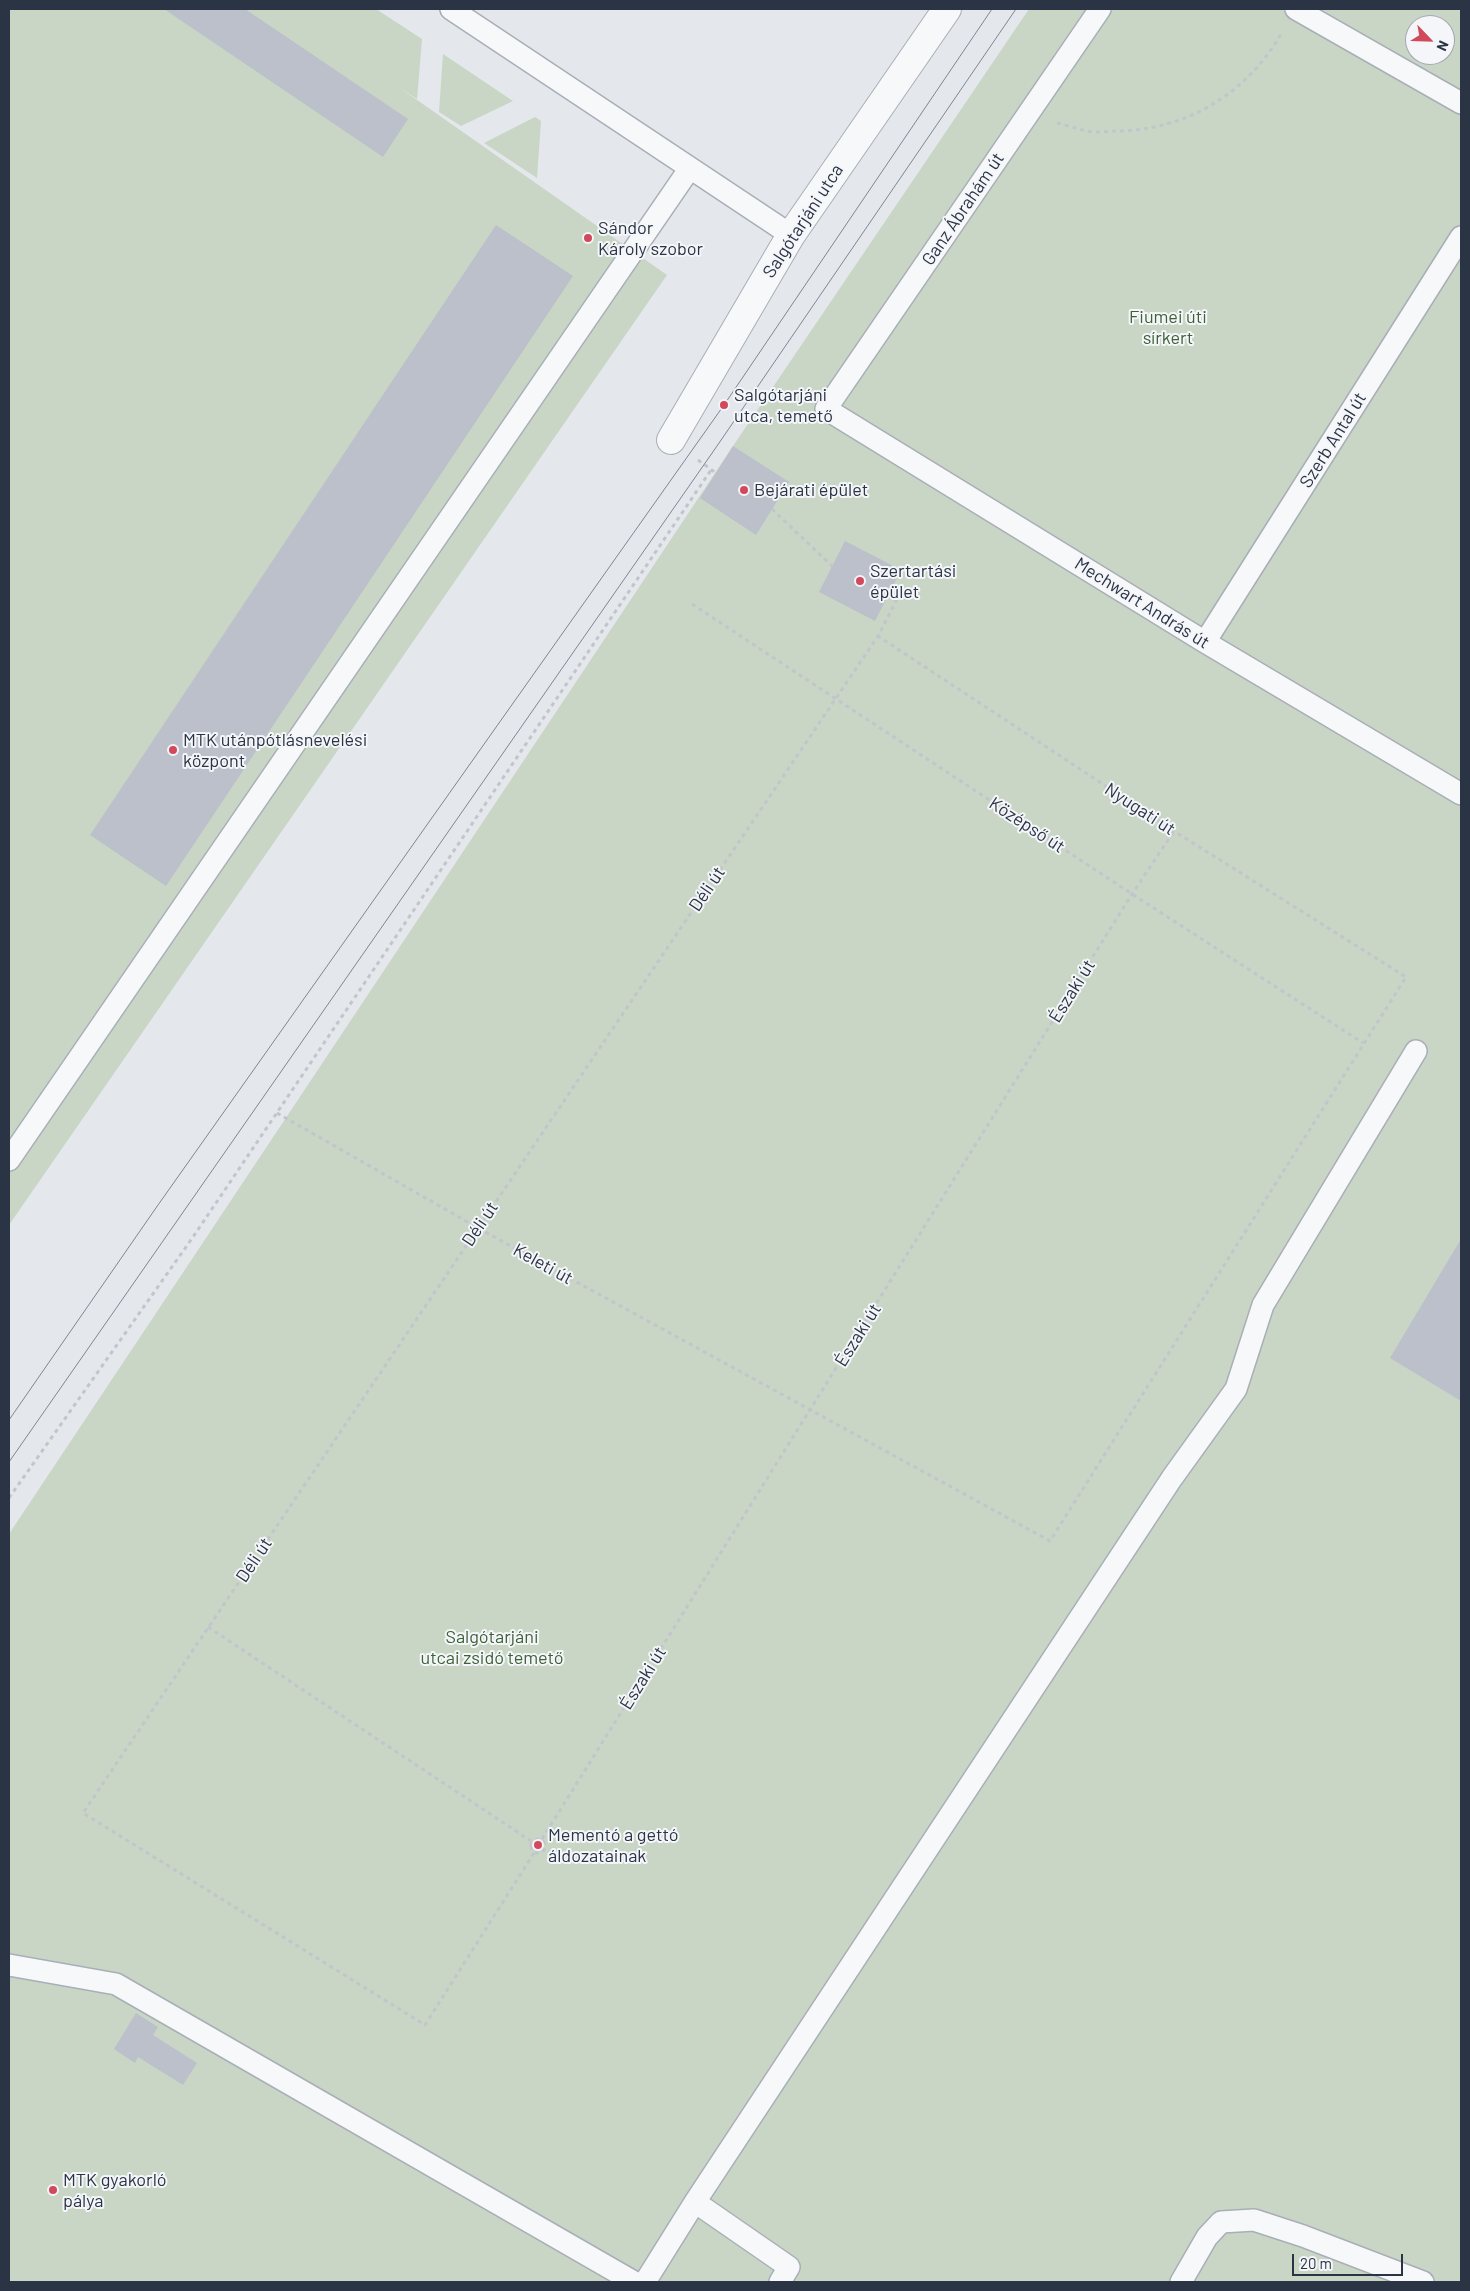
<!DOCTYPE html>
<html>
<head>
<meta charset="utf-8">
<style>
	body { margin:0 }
	#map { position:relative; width:1470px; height:2291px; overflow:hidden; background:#e4e7ec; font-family:Barlow,sans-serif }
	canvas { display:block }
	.frame { position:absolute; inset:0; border:10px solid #2b3445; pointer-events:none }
	.north { position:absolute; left:1405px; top:15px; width:50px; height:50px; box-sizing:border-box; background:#f4f6f9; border:1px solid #a4a8b1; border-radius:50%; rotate:114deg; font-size:14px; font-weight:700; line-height:20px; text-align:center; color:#2b3445 }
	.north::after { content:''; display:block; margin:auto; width:18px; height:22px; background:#d1495b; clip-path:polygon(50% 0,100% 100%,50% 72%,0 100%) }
	.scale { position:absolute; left:1292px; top:2254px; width:111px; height:22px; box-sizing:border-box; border:2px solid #2b3445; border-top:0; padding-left:6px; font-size:15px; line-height:18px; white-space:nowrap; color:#2b3445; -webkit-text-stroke:4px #f4f6f9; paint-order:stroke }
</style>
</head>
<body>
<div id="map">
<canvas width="1470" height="2291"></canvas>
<div class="frame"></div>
<div class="north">N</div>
<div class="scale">20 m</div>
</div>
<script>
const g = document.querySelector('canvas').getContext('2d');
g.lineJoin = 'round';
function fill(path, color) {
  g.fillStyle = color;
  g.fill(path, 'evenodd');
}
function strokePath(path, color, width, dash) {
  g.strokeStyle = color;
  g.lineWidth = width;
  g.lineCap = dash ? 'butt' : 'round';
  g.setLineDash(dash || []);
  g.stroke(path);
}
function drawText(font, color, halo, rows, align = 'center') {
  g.font = font + ' Barlow,sans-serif';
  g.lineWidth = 4;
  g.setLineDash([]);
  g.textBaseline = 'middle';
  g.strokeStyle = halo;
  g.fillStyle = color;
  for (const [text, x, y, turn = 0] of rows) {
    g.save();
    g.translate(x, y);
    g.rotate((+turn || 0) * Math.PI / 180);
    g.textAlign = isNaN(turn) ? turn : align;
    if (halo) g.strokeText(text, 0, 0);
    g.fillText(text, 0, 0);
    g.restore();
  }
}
const green = new Path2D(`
	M9 9H376L422 39 417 99 400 88 667 275 9 1225Z
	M1029 9H1461V2282H9V1534L733 446ZM1415 25H1445V55H1415Z
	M443 54 513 101 461 126 439 112Z
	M535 117 541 121 537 178 484 143Z`);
const building = new Path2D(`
	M164 9H245L408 119 383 157Z
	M496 225 573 276 166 886 90 835Z
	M733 446 789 482 756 535 700 498Z
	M845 541 901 570 875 621 819 592Z
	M1461 1239V1401L1390 1358Z
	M136 2013 158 2027 153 2035 197 2063 183 2085 138 2057 135 2063 114 2049Z`);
const path = new Path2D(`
	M1057 123C1067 125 1077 129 1087 131 1096 133 1108 131 1117 131 1187 130 1246 94 1281 34
	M698 460 716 473
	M772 509 833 567
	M692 604 1132 894 1363 1043
	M277 1113 478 1228 1050 1541 1406 977 1174 831 878 636
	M9 1498 193 1237 711 470
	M208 1627 531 1841
	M531 1846a7 7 0 1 1 14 0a7 7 0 1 1-14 0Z
	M542 1839 1132 894 1174 831
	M534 1853 425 2025 83 1813 878 636 896 601 887 596`);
const service = new Path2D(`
	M451 9 791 235
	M1100 9 826 409 1205 642 1461 794
	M1296 9 1461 103
	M1205 642 1461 237
	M9 1160 690 168
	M9 1965 116 1984 634 2282
	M695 2202 1172 1478 1236 1389 1263 1305 1416 1051
	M645 2282 695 2202 789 2267 780 2282
	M1181 2282 1207 2237 1221 2222 1254 2220 1303 2236 1423 2282`);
const minor = new Path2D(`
	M671 440 791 235 947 9`);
const tram = new Path2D(`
	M9 1420 158 1205 724 405 992 9
	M9 1462 717 446 1016 9`);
const markers = [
	[588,238,5,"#d1495b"],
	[724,405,5,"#d1495b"],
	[744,490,5,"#d1495b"],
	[860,581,5,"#d1495b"],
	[173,750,5,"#d1495b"],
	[538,1845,5,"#d1495b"],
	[53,2190,5,"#d1495b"]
];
const streetNames = [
	["Ganz Ábrahám út",963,209,-56],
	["Salgótarjáni utca",803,221,-57],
	["Szerb Antal út",1333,440,-58],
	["Mechwart András út",1142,603,32],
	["Nyugati út",1140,809,33],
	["Középső út",1027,825,33],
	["Déli út",707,889,-56],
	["Északi út",1072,991,-58],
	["Déli út",480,1224,-56],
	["Keleti út",543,1264,29],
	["Északi út",858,1335,-58],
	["Déli út",254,1560,-56],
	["Északi út",643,1678,-58]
];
const poiNames = [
	["Sándor",598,228],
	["Károly szobor",598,249],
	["Salgótarjáni",734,395],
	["utca, temető",734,416],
	["Bejárati épület",754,490],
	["Szertartási",870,571],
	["épület",870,592],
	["MTK utánpótlásnevelési",183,740],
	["központ",183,761],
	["Mementó a gettó",548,1835],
	["áldozatainak",548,1856],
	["MTK gyakorló",63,2180],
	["pálya",63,2201]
];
const parkNames = [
	["Fiumei úti",1168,317],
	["sírkert",1168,338],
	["Salgótarjáni",492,1637],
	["utcai zsidó temető",492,1658]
];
fill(green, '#c9d6c5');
fill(building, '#bbc0ca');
strokePath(service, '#a9aeb7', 24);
strokePath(minor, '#a9aeb7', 30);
strokePath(path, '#c2c5cb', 3, [4, 4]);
strokePath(service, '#f7f8fa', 21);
strokePath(minor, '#f7f8fa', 28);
strokePath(tram, '#7d8696', 1);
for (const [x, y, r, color] of markers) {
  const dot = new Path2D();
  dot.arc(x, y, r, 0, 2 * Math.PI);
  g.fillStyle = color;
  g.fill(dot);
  strokePath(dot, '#f4f6f9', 2);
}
drawText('18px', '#2b3445', '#f4f6f9', streetNames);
drawText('18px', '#2b3445', '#f4f6f9', poiNames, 'left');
drawText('18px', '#3f6138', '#f4f6f9', parkNames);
</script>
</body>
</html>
